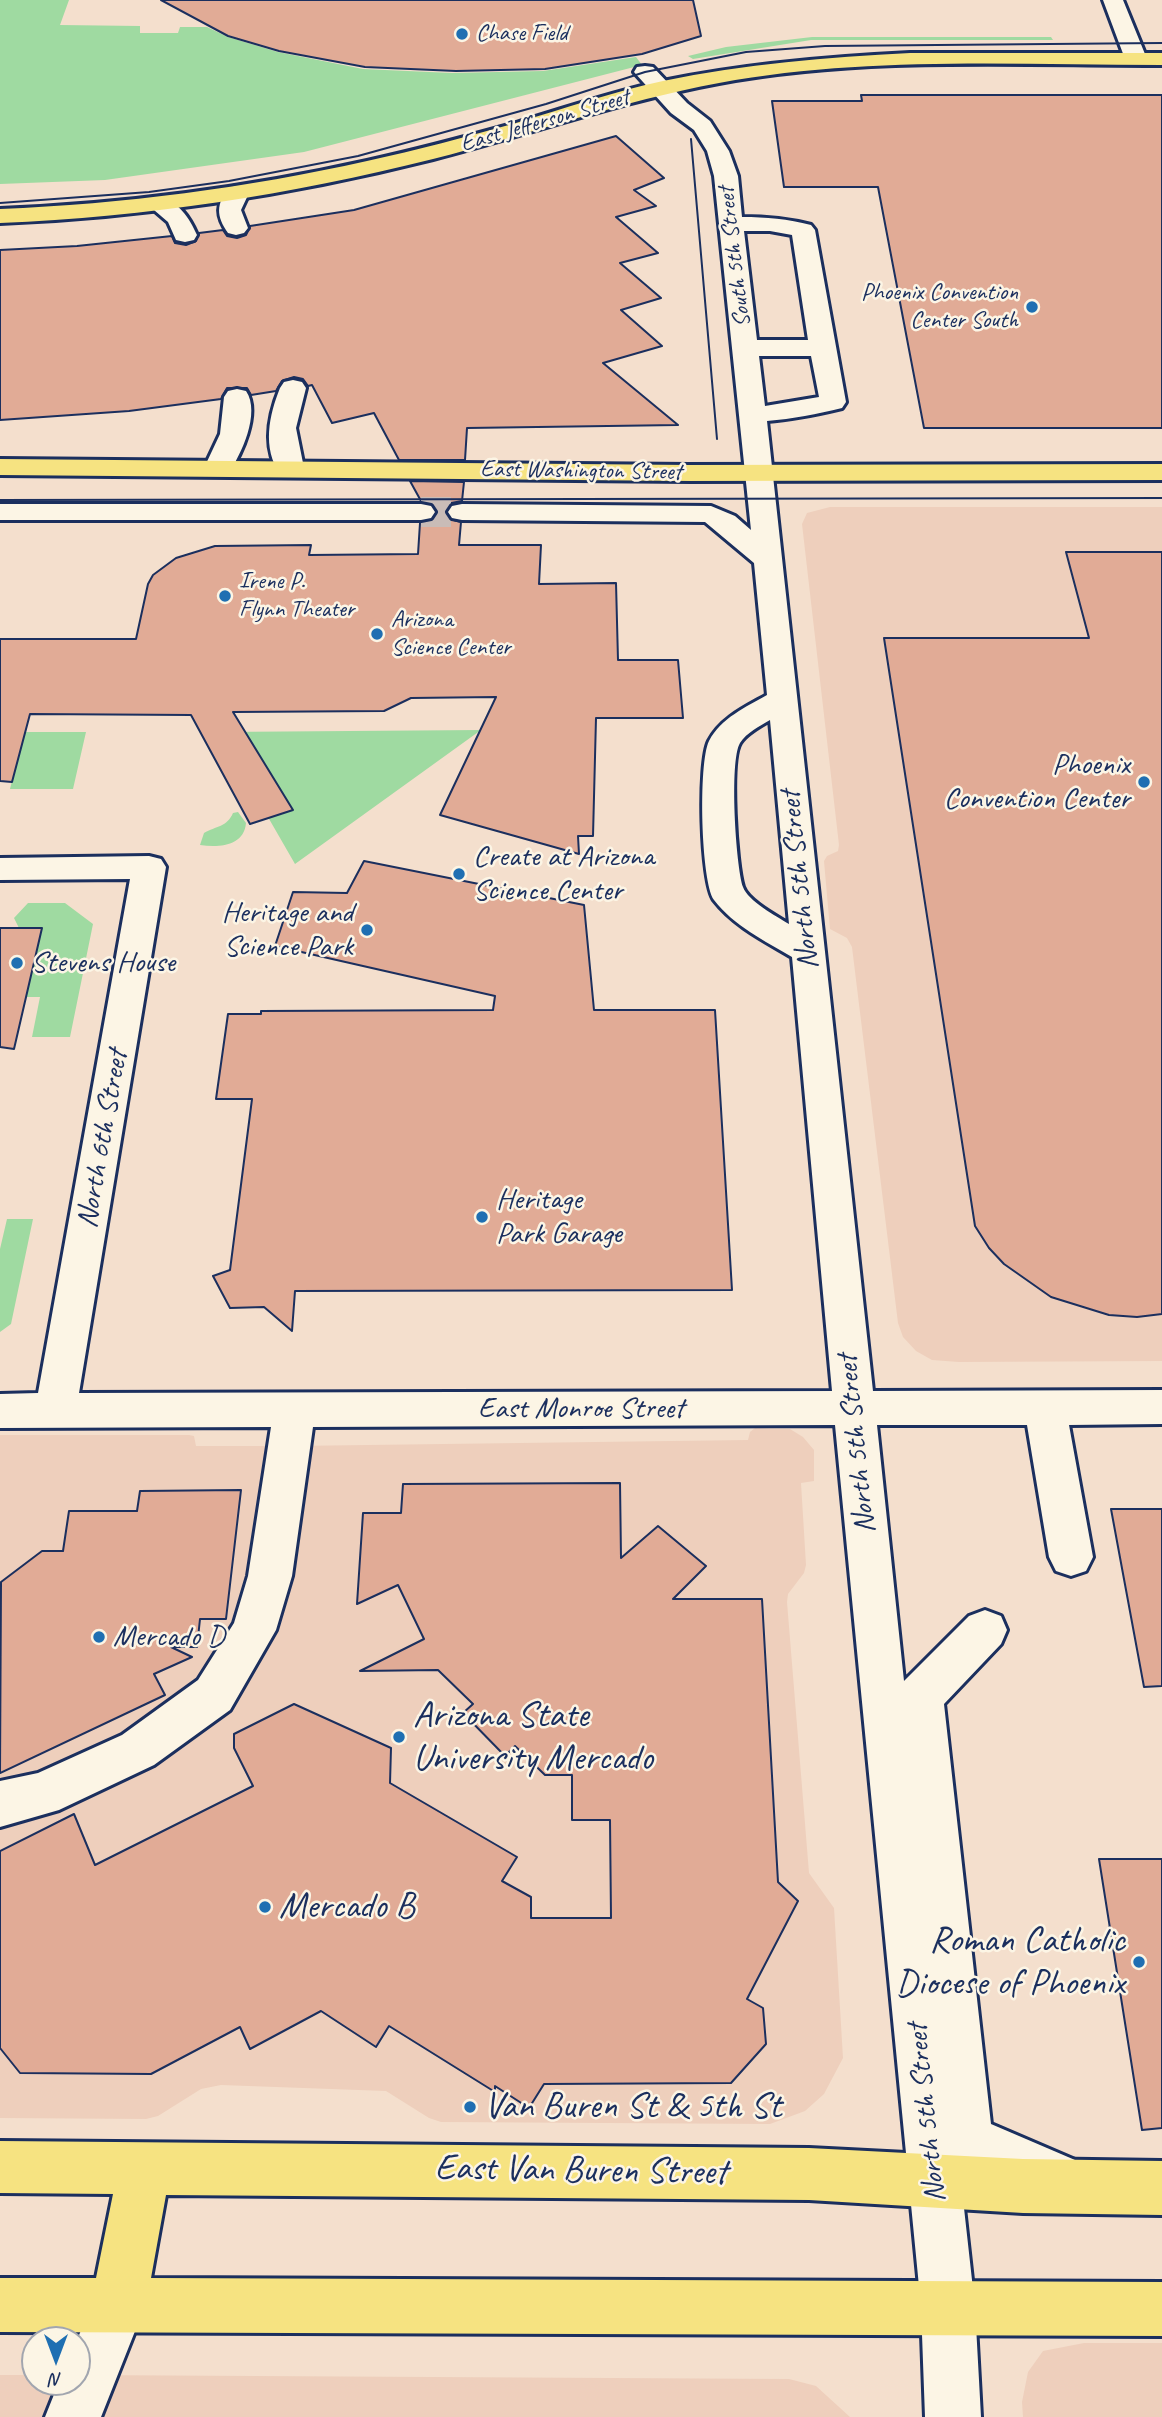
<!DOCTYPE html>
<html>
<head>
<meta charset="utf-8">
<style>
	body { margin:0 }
	#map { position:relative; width:1162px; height:2417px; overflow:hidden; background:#f4dfcd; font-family:Caveat,sans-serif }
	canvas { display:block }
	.north { position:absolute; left:21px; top:2326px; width:70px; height:70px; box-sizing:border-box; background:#fcf5e5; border:2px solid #a2a6af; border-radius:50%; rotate:180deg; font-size:19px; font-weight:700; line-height:28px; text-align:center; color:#1b2f5e }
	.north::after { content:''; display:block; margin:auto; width:24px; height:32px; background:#1f6fb2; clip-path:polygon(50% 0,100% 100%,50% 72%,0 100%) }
</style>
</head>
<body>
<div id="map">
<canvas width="1162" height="2417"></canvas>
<div class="north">N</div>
</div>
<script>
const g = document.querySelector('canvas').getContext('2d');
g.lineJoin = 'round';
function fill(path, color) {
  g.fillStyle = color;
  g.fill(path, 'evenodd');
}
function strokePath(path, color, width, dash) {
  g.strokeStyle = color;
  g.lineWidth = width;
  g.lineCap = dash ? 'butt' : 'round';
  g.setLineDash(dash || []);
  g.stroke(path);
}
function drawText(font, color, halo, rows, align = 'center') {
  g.font = font + ' Caveat,sans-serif';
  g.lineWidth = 5;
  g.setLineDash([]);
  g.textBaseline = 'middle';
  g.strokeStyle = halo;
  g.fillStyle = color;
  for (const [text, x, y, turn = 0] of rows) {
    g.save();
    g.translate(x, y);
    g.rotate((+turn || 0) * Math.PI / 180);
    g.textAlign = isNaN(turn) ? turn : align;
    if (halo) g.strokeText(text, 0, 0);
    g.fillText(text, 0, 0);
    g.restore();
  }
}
const built = new Path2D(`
	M830 507H1162V1361L959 1362 932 1360 916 1351 903 1337 898 1323 852 947 847 938 830 929 824 861 827 856 838 851 839 845 802 524 807 513Z
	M755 1428 790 1429 803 1437 814 1450V1481L801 1483 806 1565 804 1573 788 1594 787 1602 809 1873 834 1908 843 2058 824 2094 805 2111 770 2124 441 2122 429 2118 386 2091 221 2085 201 2089 158 2116 146 2119 0 2118V1435H189L194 1436 196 1446H292L748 1440 750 1432Z
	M1084 2343H1162V2417H1023L1022 2402 1028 2372 1043 2351Z
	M0 2375H35V2382H77V2375L789 2379 816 2386 850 2417H0Z`);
const green = new Path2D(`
	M0 0H69L60 25 140 26V33H178L180 27H207L228 37 278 52 363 69 452 73 543 71 636 57 642 65 304 152 105 180 0 184Z
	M812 37H1051L1053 40H811L693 59 688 56 726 47Z
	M481 730 295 864 219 732Z
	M0 732H86L73 789H10L15 769Z
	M238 812 246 823C244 846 219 848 200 845L204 833C216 826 227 827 233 813Z
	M28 903H65L93 924 70 1037H32L40 997H26L42 929 19 928 14 918Z
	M7 1219H33L11 1324 0 1332V1249Z`);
const building = new Path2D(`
	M161 0H693L701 36 642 54 545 69 456 71 365 67 279 51 228 36Z
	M861 95H1162V428H924L878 187H784L772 101H862Z
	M616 136 664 178 634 190 656 206 616 217 658 253 620 263 661 298 621 310 662 346 603 363 678 425 467 428 465 460H399L374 413 332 423 312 385 308 386 303 379 294 377 282 381 276 391 251 395 247 388H227L221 399 129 411 0 420V250L77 246 172 236 175 243 186 245 196 241 199 233 223 230 227 236 237 238 246 235 250 226 354 210Z
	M410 481 464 482 462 501 451 503 446 511 450 519 461 522 459 545H541L539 584 616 583 618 660H678L683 718H596L593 836H578L579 854 440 815 496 697 411 698 384 711 233 712 293 810 250 824 191 715 30 714 12 782 0 781V639H136L148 584 153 575 176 558 215 546 311 545 309 555 418 554 420 523 433 519 437 511 432 503 421 501Z
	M1066 552H1162V1314L1137 1317 1109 1315 1051 1297 1004 1264 989 1248 975 1226 884 638H1089Z
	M364 861 584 905 594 1010H715L732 1290 295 1291 292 1331 264 1307 230 1308 213 1276 230 1270 252 1099H216L228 1014H261V1011L493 1010 495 996 275 946 293 892 347 893Z
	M0 928H42L14 1049 0 1047Z
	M620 1483 621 1558 658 1526 706 1566 673 1599H762L778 1882 798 1901 747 1999 763 2008 766 2044 731 2083 544 2084 529 2108 495 2086V2092L389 2026 376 2047 321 2011 250 2049 240 2027 151 2074 20 2073 0 2048V1851L74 1814 95 1865 253 1786 234 1748V1734L294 1704 391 1748 390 1783 517 1857 502 1881 531 1897V1918H611L610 1820H572V1775H545L515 1746 505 1756 463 1713 473 1704 438 1670 360 1671 424 1639 398 1585 357 1604 363 1513H401L403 1484Z
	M241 1490 226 1619H200L197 1647H171L192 1657 154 1674 165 1695 0 1773 1 1582 42 1551H63L69 1511H137L140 1491Z
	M1111 1509H1162V1686L1144 1687Z
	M1099 1859H1162V2128L1142 2130Z`);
const minorTunnel = new Path2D(`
	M421 512H462`);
const minor = new Path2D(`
	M1103 0H1123L1147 59 1144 64H1128L1125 59Z
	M645 66 653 67 687 103 710 121 729 151 738 176 742 217C766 217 788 219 811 225L815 230 846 402 842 408C817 414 793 419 767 421L873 1391 1162 1390V1424L1069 1425 1093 1557 1086 1571 1071 1576 1056 1571 1049 1557 1027 1425H877L904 1681 969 1616 985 1610 1001 1616 1007 1630 1001 1644 944 1704 991 2124 1075 2160 1082 2179 1075 2198 1056 2205 959 2163 975 2307 981 2417H925L921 2307 835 1425 313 1427 292 1576 276 1630 230 1710 154 1765 59 1810 0 1827V1781L38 1773 122 1735 198 1680 234 1623 248 1576 271 1427 0 1428V1394L38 1393 130 879 0 880V858L149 856 161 859 166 867 79 1393 832 1391 792 957C765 941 734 926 714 900 701 882 698 763 709 741 721 718 746 707 767 695L754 563 705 522 462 520 452 518 448 512 452 506 462 504 711 506 735 516 751 530 714 176 707 151 694 130 671 113 634 72 637 67ZM744 231H770L792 235 808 340H757ZM759 356H811L819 397 765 406ZM770 720 789 924C776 916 748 901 743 887 736 866 729 761 740 743 746 733 760 726 770 720Z
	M237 186 245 188 249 193 241 210 248 228 244 233 236 235 228 233C216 216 216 204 229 188Z
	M159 197C179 202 189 217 197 235L194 240 185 242 176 240 168 222 147 204 151 199Z
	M293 380 302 382 306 388 296 428 304 468 300 474 290 476 280 474C262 448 269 415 280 388L284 382Z
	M237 389 246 391C261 413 241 455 228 474L218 476 208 474 204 468 220 434 224 397 228 391Z
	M0 504H421L431 506 435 512 431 518 421 520H0Z
	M118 2279 137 2287 145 2306 101 2417H45L59 2382H77V2340L99 2287Z`);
const major = new Path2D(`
	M910 53H1162V65C1015 65 864 56 719 83 621 101 528 135 433 159 290 195 147 217 0 223V209C124 204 246 188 367 161 417 150 466 137 516 123 565 108 613 92 663 81 745 64 827 57 910 53Z
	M0 459 690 465 1162 464V480L690 481 0 475Z
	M0 2141 809 2148 1023 2159 1162 2161V2215L1023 2213 809 2200 166 2195 151 2278 1162 2282V2336L0 2332V2278H96L113 2194 0 2193Z`);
const tram = new Path2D(`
	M691 139 717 439
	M0 203 149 192 229 181 358 156 546 104 645 72 746 52 825 46 1162 43
	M0 500 1162 498`);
const markers = [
	[462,34,7,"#1f6fb2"],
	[1032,307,7,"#1f6fb2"],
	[225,596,7,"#1f6fb2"],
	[377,634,7,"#1f6fb2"],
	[1144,782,7,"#1f6fb2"],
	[459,874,7,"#1f6fb2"],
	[367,930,7,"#1f6fb2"],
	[17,963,7,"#1f6fb2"],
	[482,1217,7,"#1f6fb2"],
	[99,1637,7,"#1f6fb2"],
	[399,1737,7,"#1f6fb2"],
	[265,1907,7,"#1f6fb2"],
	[1139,1962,7,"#1f6fb2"],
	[470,2107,7,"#1f6fb2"]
];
const farPoinames = [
	["Chase Field",476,34],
	["Phoenix Convention",1018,293,"right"],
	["Center South",1018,321,"right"],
	["Irene P.",239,582],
	["Flynn Theater",239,610],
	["Arizona",391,620],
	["Science Center",391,648]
];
const farStreetnames = [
	["East Jefferson Street",545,121,-16],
	["South 5th Street",735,257,-97],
	["East Washington Street",581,471,1]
];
const poiNames = [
	["Phoenix",1130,765,"right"],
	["Convention Center",1130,799,"right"],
	["Create at Arizona",473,857],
	["Science Center",473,891],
	["Heritage and",353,913,"right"],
	["Science Park",353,947,"right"],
	["Stevens House",31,963],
	["Heritage",496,1200],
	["Park Garage",496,1234],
	["Mercado D",113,1637]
];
const streetNames = [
	["North 5th Street",800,880,-96],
	["North 6th Street",103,1139,-80],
	["East Monroe Street",581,1409],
	["North 5th Street",857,1444,-96],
	["North 5th Street",927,2113,-96]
];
const nearPoinames = [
	["Arizona State",413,1716],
	["University Mercado",413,1759],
	["Mercado B",279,1907],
	["Roman Catholic",1125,1941,"right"],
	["Diocese of Phoenix",1125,1984,"right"],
	["Van Buren St & 5th St",484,2107]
];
const nearStreetnames = [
	["East Van Buren Street",581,2171,1]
];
fill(built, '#eecfbc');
fill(green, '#9fdaa1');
fill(building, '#e1ab96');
strokePath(building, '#1b2f5e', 2);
strokePath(minorTunnel, '#c9bcb7', 30, [30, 15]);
strokePath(minor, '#1b2f5e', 6);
strokePath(major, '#1b2f5e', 6);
fill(minor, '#fcf5e5');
fill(major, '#f6e381');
strokePath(tram, '#1b2f5e', 2);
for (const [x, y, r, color] of markers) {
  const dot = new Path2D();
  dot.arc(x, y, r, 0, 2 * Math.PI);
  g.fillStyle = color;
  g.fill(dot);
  strokePath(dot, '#fcf5e5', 2.5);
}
drawText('24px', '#1b2f5e', '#fcf5e5', farPoinames, 'left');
drawText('24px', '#1b2f5e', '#fcf5e5', farStreetnames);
drawText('30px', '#1b2f5e', '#fcf5e5', poiNames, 'left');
drawText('30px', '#1b2f5e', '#fcf5e5', streetNames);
drawText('37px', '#1b2f5e', '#fcf5e5', nearPoinames, 'left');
drawText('37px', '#1b2f5e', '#fcf5e5', nearStreetnames);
</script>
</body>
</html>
